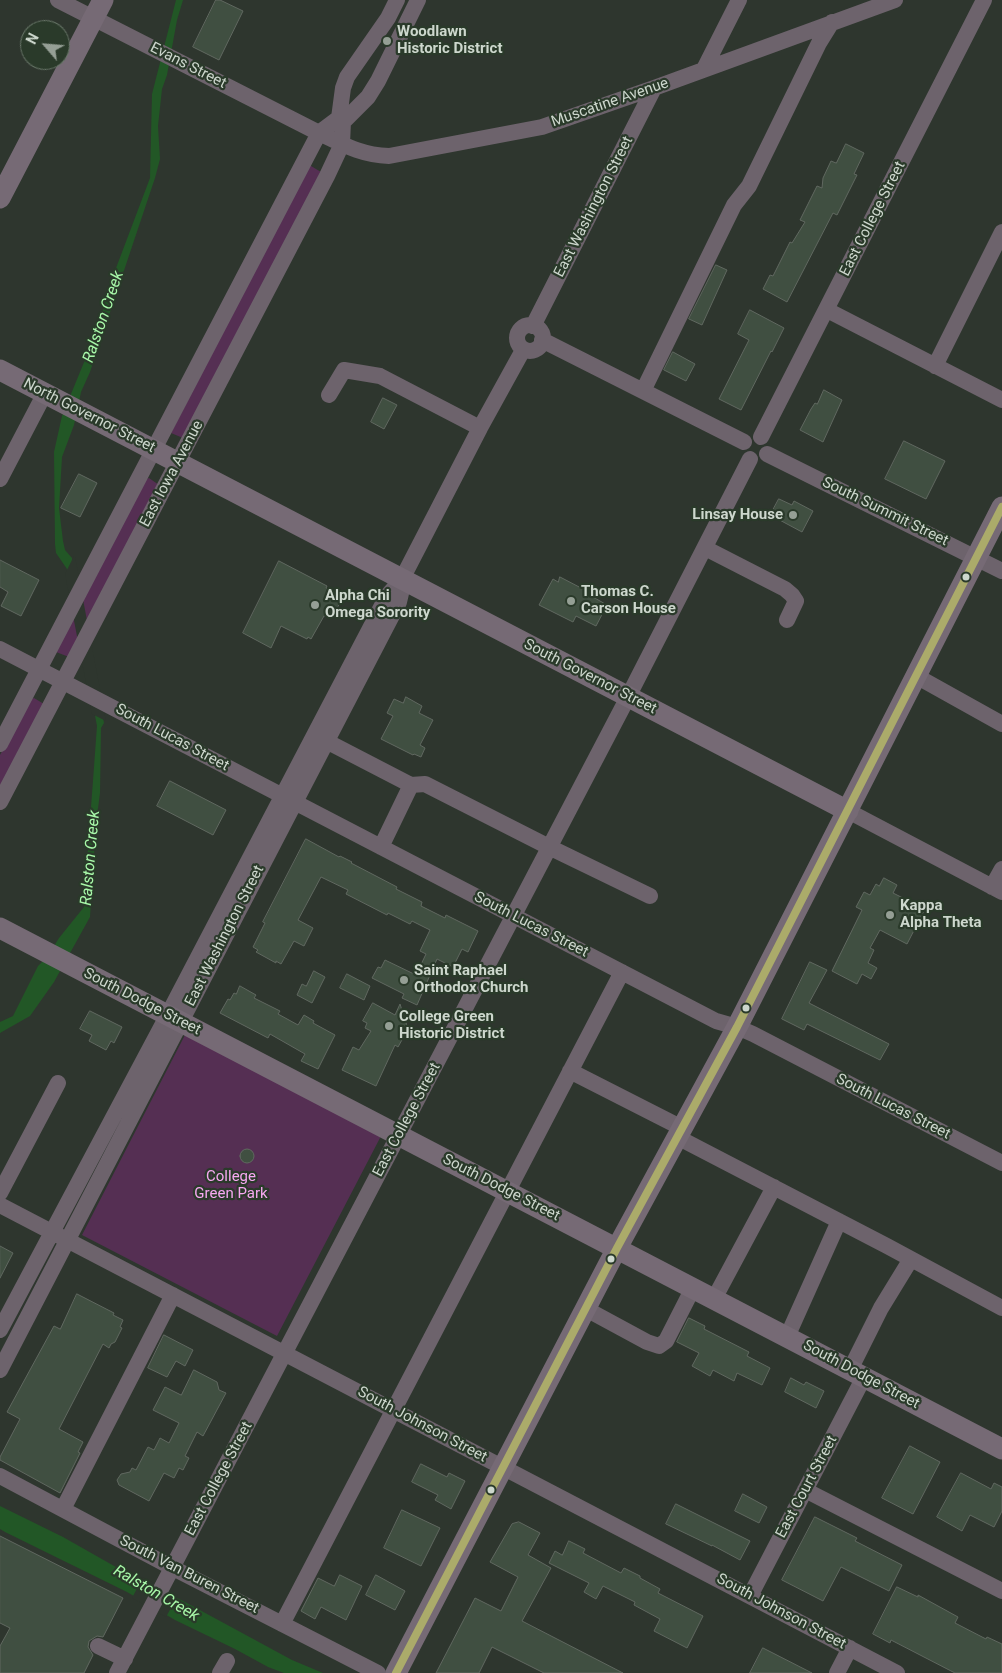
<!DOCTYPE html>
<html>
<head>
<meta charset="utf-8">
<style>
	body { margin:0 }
	#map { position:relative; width:1002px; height:1673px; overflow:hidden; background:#2e362e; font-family:Roboto,sans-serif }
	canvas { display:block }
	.north { position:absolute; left:20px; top:20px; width:50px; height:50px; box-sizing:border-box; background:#2a3a2a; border:1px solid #6b796b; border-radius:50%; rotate:297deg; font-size:14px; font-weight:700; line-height:20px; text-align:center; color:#cdd7cd }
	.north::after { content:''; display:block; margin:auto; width:18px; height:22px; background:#959f95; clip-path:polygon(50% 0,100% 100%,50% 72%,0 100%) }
</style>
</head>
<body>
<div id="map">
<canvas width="1002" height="1673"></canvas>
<div class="north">N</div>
</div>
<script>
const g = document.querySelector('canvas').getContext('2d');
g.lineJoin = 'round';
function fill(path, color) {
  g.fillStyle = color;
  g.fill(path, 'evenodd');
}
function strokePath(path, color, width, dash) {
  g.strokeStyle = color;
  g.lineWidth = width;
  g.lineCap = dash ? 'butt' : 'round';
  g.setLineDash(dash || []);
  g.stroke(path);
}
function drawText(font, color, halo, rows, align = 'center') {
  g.font = font + ' Roboto,sans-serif';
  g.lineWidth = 4.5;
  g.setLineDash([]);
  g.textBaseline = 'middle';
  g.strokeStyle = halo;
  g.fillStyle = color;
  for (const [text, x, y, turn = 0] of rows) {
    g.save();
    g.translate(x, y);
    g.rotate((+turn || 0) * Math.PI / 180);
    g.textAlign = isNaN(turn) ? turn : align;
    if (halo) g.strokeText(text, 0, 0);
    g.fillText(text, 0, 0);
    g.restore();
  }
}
const green = new Path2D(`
	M309 166H311L321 172 183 438 171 433Z
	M149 478 159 485 69 657 56 652 144 480Z
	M34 698 44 704 0 790V755L29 700Z
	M185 1035 381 1136 277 1336 82 1235Z`);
const water = new Path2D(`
	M176 0H183L177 20 167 75 162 89 158 126 160 159 155 178 90 372 81 392 74 425 62 457 59 508 63 541 65 550 72 558 104 723 101 728 100 793 96 824 90 917 54 982 30 1016 0 1033V1022L13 1016 38 966 48 956 59 938 84 907 82 897 86 875 97 726 67 569 56 553 55 544 54 452 62 416 98 328 110 284 150 178 152 94Z
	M0 1506 63 1537 123 1571 185 1602 292 1660 323 1673H284L268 1667 235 1649 175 1620 127 1592 5 1532 0 1529Z`);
const pier = new Path2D(`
	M74 556 75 557 106 721 92 714 65 574Z
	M143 1577 178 1595 166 1617 132 1598Z`);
const building = new Path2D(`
	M216 0H220L243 11 219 60 193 47Z
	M846 144 864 153 854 174 857 175 837 215 833 213 787 302 763 289 770 275 773 276 790 242 792 243 805 222 800 220 817 186 822 188 823 178 831 161 836 163Z
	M716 265 727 270 702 325 689 319Z
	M750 310 784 328 772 352 771 351 741 410 719 399 749 340 738 334Z
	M673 352 695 364 686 381 664 370Z
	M824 390 842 400 823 442 800 430 811 409 815 403 817 404Z
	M383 398 397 405 384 429 371 422Z
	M904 441 945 461 926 499 885 479Z
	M79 474 97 483 80 517 61 508Z
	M779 499 792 505 794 501 813 511 802 532 774 517 775 514 772 512Z
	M0 560 39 580 21 616 1 606 8 592 0 587Z
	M279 561 327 586 326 588 343 597 335 612 324 616 311 639 308 637 307 639 281 626 271 648 243 633Z
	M560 577 583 589 584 585 596 591 593 597 607 605 596 626 576 616 573 622 539 605 553 579 558 582Z
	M406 697 422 706 419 713 433 720 420 745 425 748 421 757 414 754 413 755 381 739 393 716 387 713 394 699 403 703Z
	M170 781 226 810 213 835 157 806Z
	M306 839 339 857 340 856 352 862 351 863 397 887 396 889 422 902 421 906 445 918 446 915 478 931 468 952 462 949 453 967 437 959 417 1005 402 998 404 994 372 978 378 967 381 968 385 960 416 975 426 954 420 951 430 930 412 921 410 924 388 913 387 915 346 894 348 890 321 877 298 920 313 928 304 946 294 941 281 964 276 961V963L256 952 258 950 253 947 265 923 263 922Z
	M884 878 897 885 893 893 925 909 907 944 880 930 870 948 874 950 868 963 877 968 871 979 862 974 857 984 832 971 862 910 856 907 864 892 870 895 876 884 879 886Z
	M810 962 827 970 809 1003 889 1044 880 1060 807 1024 804 1030 782 1019Z
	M314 971 325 977 312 1003 297 995 302 984 306 986Z
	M347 974 370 986 364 1000 340 988Z
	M240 986 256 995 254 998 280 1011 278 1014 298 1025 304 1015 314 1021 313 1023 335 1035 318 1069 301 1061 305 1054 270 1034 268 1038 220 1013 228 999 230 1000 234 993 236 994Z
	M373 1003 395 1015 400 1004 408 1029 398 1047 395 1045 376 1086 342 1070 353 1047 359 1050 371 1031 365 1028 367 1023 363 1021Z
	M90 1011 122 1027 114 1043 111 1041 106 1050 89 1041 92 1035 80 1029Z
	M240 1156a7 7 0 1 1 14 0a7 7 0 1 1-14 0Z
	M0 1246 13 1253 0 1278Z
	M77 1294 114 1313 113 1315 123 1320 120 1327 122 1328 115 1342 111 1344 109 1348 103 1344 59 1429 83 1442 78 1452 80 1453 60 1493 0 1460V1457L20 1419 7 1412 54 1326 60 1329Z
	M689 1318 705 1326 704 1329 749 1352 747 1356 770 1368 762 1385 737 1373 734 1381 713 1370 710 1376 692 1366 699 1353 677 1342Z
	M164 1335 193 1350 185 1366 176 1361 167 1377 148 1368Z
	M194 1370 217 1382 219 1390 226 1393 203 1436 197 1432 185 1456 189 1458 183 1470 179 1468 174 1478 164 1473 149 1501 119 1485 117 1480 121 1474 130 1472 132 1468 136 1470 148 1447 154 1450 160 1438 169 1443 179 1423 153 1410 165 1387 181 1395Z
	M791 1378 804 1385 806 1382 824 1391 816 1408 785 1392Z
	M910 1446 940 1462 913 1514 882 1498Z
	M421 1464 447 1477 449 1473 465 1481 451 1509 435 1500 438 1495 412 1482Z
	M961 1473 991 1489 994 1483 1002 1487V1511L994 1527 970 1515 962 1531 937 1517Z
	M743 1494 767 1507 759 1523 735 1511Z
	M676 1504 750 1541 740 1560 712 1545V1546L666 1524Z
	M402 1510 440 1528 421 1566 384 1548Z
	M815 1517 857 1538 855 1541 902 1565 889 1591 841 1567 823 1601 782 1580Z
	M519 1522 540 1533 528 1555 551 1568 522 1621 623 1673H544L492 1647 479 1673H436L475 1598 501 1611 518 1577 490 1562 512 1524Z
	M0 1536 123 1598 103 1637 97 1636 89 1641 88 1647 93 1655 84 1673H0V1646L10 1628 0 1623Z
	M569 1541 585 1549 583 1553 621 1573 624 1568 640 1576V1578L660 1589 658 1593 703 1616 687 1648 654 1631 660 1619 634 1605 635 1602 603 1586 596 1599 584 1592 589 1583 549 1563 555 1551 562 1555Z
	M340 1575 362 1586 346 1620 321 1607 315 1619 301 1611 318 1578 334 1586Z
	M376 1575 405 1591 395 1610 366 1595Z
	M897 1587 918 1597V1595L958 1617 955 1623 986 1639 987 1637 1002 1644V1673H955L891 1640 890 1643 873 1634Z
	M763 1648 812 1673H750Z`);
const minor = new Path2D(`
	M58 0 319 133C344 145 361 155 389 156L542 127 654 88 895 0
	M704 69 739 0
	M827 310 1002 400
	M517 338a13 13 0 1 1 26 0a13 13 0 1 1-26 0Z
	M533 326 654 88
	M542 340 744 442
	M935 366 1002 232
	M643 391 734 205 749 186 819 43 832 22
	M329 395 344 370 380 376 480 428
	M761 437 984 0
	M767 454 1002 571
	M0 479 45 393
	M705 548 785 589 792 595 796 601 787 620
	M0 649 716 1021 737 1027 753 1034 1002 1163
	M916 676 1002 724
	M326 741 411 785 381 847
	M0 744 319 133 339 118 343 88 347 77 388 18 397 0
	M411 785 425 784 549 847 650 896
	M0 802 327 176 342 144 343 122 368 97 378 81 418 0
	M848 811 1002 892
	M992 887 1002 869
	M570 1071 682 1128
	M677 1137 887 1246 1002 1308
	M0 1193 58 1083
	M0 1205 897 1673
	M714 1299 774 1187
	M586 1309 647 1342 659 1346 666 1341 693 1288
	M0 1330 173 1005 387 596 402 579 480 428 523 350
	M787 1337 839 1221
	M0 1370 399 602 402 589V579
	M850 1370 881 1308 911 1259
	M0 1476 173 1568 378 1673
	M805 1490 1002 1591
	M63 1509 173 1295
	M750 1596 864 1377
	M282 1624 622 972
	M98 1646 125 1659
	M117 1673 628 697 750 459
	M220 1673 227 1661
	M837 1673 850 1648`);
const major = new Path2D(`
	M0 198 103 0
	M0 370 848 811
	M0 928 1002 1449
	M396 1673 617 1248 737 1027 1002 507`);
const bus1 = new Path2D(`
	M396 1673 617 1248 737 1027 1002 507`);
const markers = [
	[387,41,5,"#959f95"],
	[793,515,5,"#959f95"],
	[966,577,4.5,"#cdd7cd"],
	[571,601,5,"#959f95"],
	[315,605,5,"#959f95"],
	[890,915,5,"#959f95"],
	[404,980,5,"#959f95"],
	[746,1008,4.5,"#cdd7cd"],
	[389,1026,5,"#959f95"],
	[611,1259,4.5,"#cdd7cd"],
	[491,1490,4.5,"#cdd7cd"]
];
const poiNames = [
	["Woodlawn",397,32],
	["Historic District",397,49],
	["Linsay House",783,515,"right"],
	["Thomas C.",581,592],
	["Carson House",581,609],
	["Alpha Chi",325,596],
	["Omega Sorority",325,613],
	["Kappa",900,906],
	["Alpha Theta",900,923],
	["Saint Raphael",414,971],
	["Orthodox Church",414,988],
	["College Green",399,1017],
	["Historic District",399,1034]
];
const streetNames = [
	["Evans Street",188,66,27],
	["Muscatine Avenue",610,103,-19],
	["East Washington Street",594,207,-63],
	["East College Street",873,219,-63],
	["North Governor Street",89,416,27],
	["East Iowa Avenue",172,474,-62],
	["South Summit Street",885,512,26],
	["South Governor Street",590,677,27],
	["South Lucas Street",172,738,28],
	["South Lucas Street",531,925,27],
	["East Washington Street",225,936,-63],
	["South Dodge Street",142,1002,27],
	["South Lucas Street",893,1107,27],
	["East College Street",407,1120,-62],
	["South Dodge Street",501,1188,27],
	["South Dodge Street",861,1375,28],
	["South Johnson Street",422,1425,28],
	["East College Street",219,1479,-62],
	["East Court Street",807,1487,-62],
	["South Van Buren Street",189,1575,27],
	["South Johnson Street",781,1612,28]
];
const parkNames = [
	["College",231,1177],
	["Green Park",231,1194]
];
const waterNames = [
	["Ralston Creek",104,317,-71],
	["Ralston Creek",91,858,-85],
	["Ralston Creek",156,1594,30]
];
fill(green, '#552f53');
fill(water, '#225726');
fill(pier, '#2e362e');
fill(building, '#404f41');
strokePath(building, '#606860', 1);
strokePath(minor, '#6d636c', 16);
strokePath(major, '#766a75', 21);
strokePath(bus1, '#abab6a', 8);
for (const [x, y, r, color] of markers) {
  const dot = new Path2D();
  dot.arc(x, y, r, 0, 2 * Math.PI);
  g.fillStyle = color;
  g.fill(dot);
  strokePath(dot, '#2a3a2a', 2);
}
drawText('bold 15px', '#cdd7cd', '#2a3a2a', poiNames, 'left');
drawText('15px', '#cdd7cd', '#2a3a2a', streetNames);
drawText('15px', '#f7a8f2', '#2a3a2a', parkNames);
drawText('italic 16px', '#a8f8a9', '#2a3a2a', waterNames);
</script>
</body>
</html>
